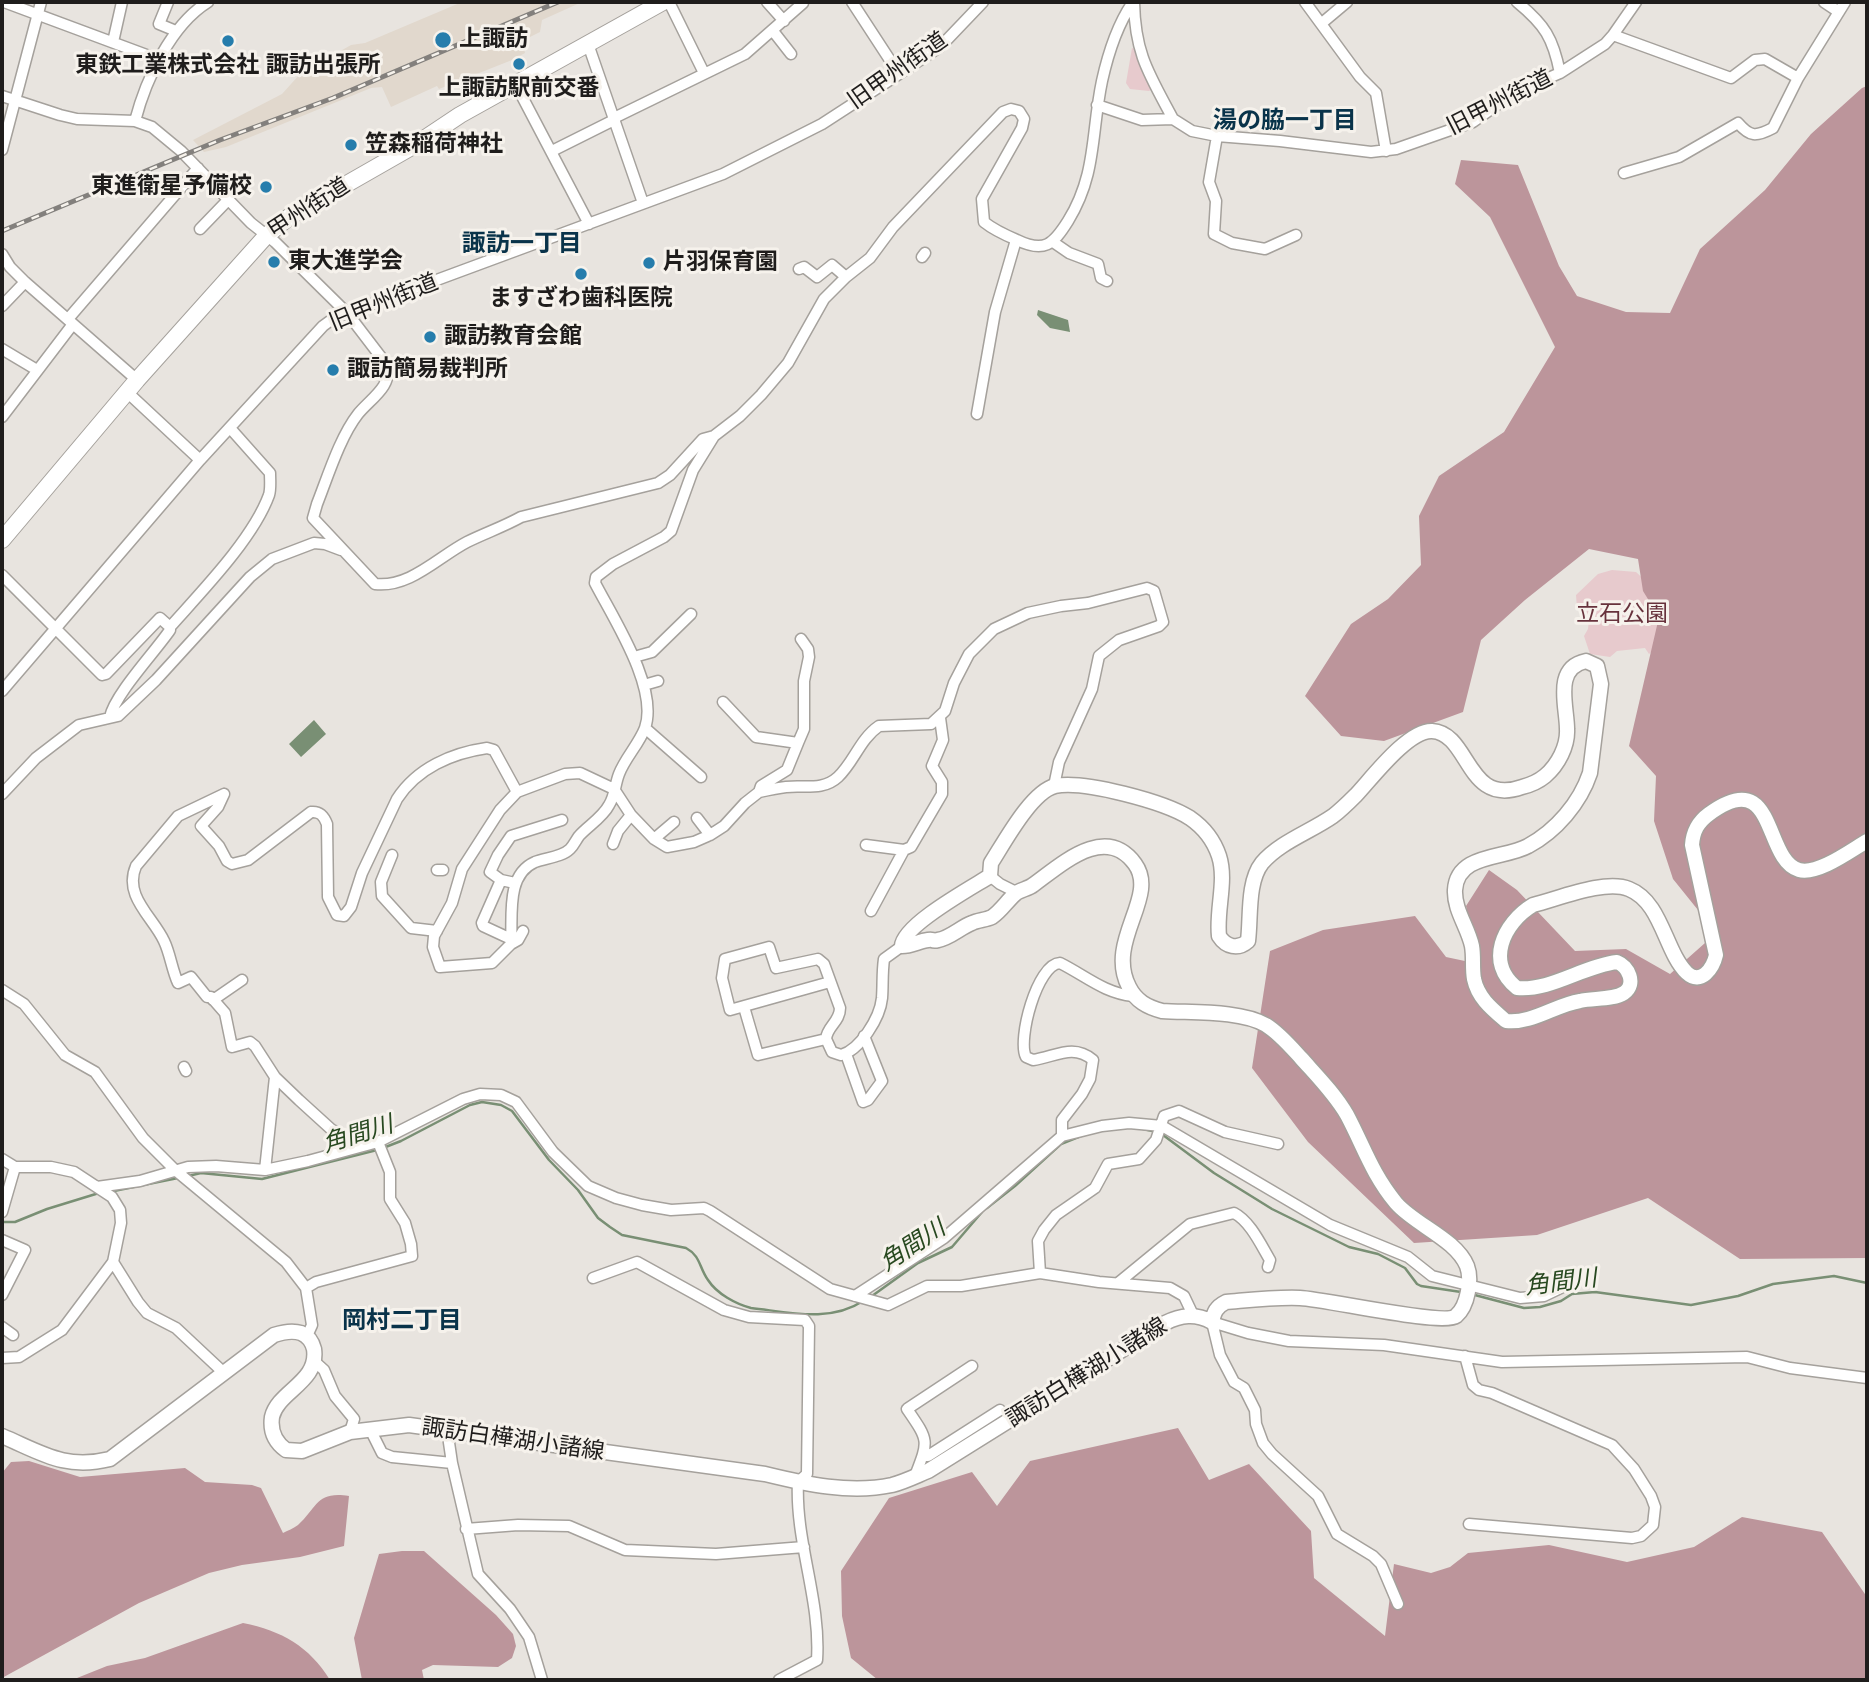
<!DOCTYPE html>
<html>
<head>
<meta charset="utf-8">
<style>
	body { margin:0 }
	#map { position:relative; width:1869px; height:1682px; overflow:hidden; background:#e8e4df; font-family:Helvetica,sans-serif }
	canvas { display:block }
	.frame { position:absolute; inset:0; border:4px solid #1f1d1c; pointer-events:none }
</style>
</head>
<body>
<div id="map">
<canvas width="1869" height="1682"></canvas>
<div class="frame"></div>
</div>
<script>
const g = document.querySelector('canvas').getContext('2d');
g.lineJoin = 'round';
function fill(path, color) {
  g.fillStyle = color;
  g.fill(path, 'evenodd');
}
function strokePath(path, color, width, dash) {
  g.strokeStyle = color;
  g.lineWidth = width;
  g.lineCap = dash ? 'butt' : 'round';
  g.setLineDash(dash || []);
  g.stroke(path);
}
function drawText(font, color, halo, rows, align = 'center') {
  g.font = font + ' Helvetica,"Noto Sans JP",sans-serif';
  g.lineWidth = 6;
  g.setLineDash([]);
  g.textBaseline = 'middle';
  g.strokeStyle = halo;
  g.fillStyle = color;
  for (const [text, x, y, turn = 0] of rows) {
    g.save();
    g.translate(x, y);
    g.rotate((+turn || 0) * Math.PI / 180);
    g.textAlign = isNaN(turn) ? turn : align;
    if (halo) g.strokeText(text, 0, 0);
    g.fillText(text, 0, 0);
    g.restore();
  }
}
const built = new Path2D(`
	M462 2H582L542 20 540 32 522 41 525 53 512 60 439 89 437 86 391 107 382 87 371 88 226 147 204 152 193 140 282 94 300 74 351 45 365 43Z`);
const green = new Path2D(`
	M1132 48 1136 50 1142 69 1152 89 1149 91 1130 89 1126 83Z
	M1612 570 1636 572 1652 587 1660 636 1659 645 1649 654 1645 648 1617 651 1610 657 1590 654 1584 636 1588 629 1589 620 1577 608 1576 595 1598 574Z`);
const forest = new Path2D(`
	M1867 86V1258L1740 1259 1648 1198 1537 1235 1414 1243 1308 1142 1252 1068 1270 951 1323 930 1415 916 1446 957 1479 964 1466 906 1489 870 1517 890 1575 951 1626 949 1670 974 1705 943 1702 915 1673 879 1654 821 1656 776 1629 746 1659 617 1643 591 1638 559 1589 549 1525 600 1481 640 1463 712 1384 741 1341 736 1305 696 1351 624 1388 599 1421 565 1419 516 1439 476 1504 432 1555 347 1490 217 1455 184 1461 160 1518 165 1559 266 1577 296 1626 312 1670 313 1700 249 1765 190 1811 134 1862 88Z
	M1178 1428 1209 1480 1249 1464 1311 1531 1314 1578 1385 1636 1394 1564 1431 1573 1450 1567 1468 1553 1549 1545 1627 1562 1694 1547 1742 1517 1822 1532 1867 1597V1680H878L851 1658 842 1616 841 1571 889 1498 972 1472 997 1506 1030 1461Z
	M29 1461 80 1477 185 1468 205 1482 252 1485 261 1488 283 1533C287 1531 294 1528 298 1525 318 1507 316 1491 349 1496L344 1546 300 1557 242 1565 209 1573 139 1603 2 1678V1473L11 1462Z
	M402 1551H424L496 1615 513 1634 516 1646 512 1658 498 1667 433 1665 422 1670 424 1680H362L354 1638 379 1554Z
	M243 1623C282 1631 309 1646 330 1680H72L107 1666 145 1658Z`);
const water = new Path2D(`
	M1038 310 1068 320 1070 332 1050 328 1037 315Z
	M314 720 326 734 301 757 289 744Z`);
const stream = new Path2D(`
	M1143 1129 1157 1132
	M1163 1135 1214 1173 1272 1209 1349 1247 1378 1254 1405 1268 1417 1284 1421 1286 1461 1292
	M383 1148 401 1141 470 1105 482 1102 501 1105 512 1111 549 1160 578 1190 598 1218 610 1227 622 1235 686 1248C701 1256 699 1268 708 1280 717 1294 736 1304 751 1308 788 1312 830 1323 863 1301
	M188 1176 201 1173 262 1179 377 1150
	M109 1192 178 1178
	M987 1208 1015 1186 1061 1144 1081 1136
	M2 1222H15L47 1209 99 1193
	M1471 1294 1524 1308 1540 1307 1561 1301 1572 1294 1595 1292 1691 1305 1738 1296 1773 1284 1834 1276 1867 1283
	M872 1296 918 1263 952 1247 982 1212`);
const minor = new Path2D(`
	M4 2 160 60
	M168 2 159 24 176 31
	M669 2 704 73
	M767 2 784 21
	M852 2 899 74
	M1134 2C1135 54 1149 74 1173 119L1192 131 1217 136 1280 141 1371 152 1396 149 1473 122 1514 93 1560 73 1605 44 1613 35 1636 2
	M1305 2 1360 77 1376 93 1386 151
	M1517 2C1545 25 1553 38 1560 73
	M1824 2 1839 12
	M1322 23 1347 2
	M773 31 791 54
	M1613 35 1731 78 1755 60 1765 59 1798 78
	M113 42 122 2
	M588 44 643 203
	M515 83 589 224
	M2 96 60 115 77 119 135 121 152 127 181 151 251 223 275 242 348 314 387 365C393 386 370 399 358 414 340 437 328 476 317 504L313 518 375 584C410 588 438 557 467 542 485 533 503 527 521 517L658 483 670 475 703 439 714 436 740 416 761 395 788 363 824 299 846 277 870 258 893 227 1003 112 1011 109 1019 111 1024 119 1022 128 982 199 984 222C994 230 1005 235 1017 240 1044 253 1053 245 1068 221 1097 174 1091 133 1102 81 1108 54 1117 25 1133 2
	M1097 105 1142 120 1173 119
	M614 118 745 54 803 3
	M135 121C146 79 171 25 208 2
	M1217 136 1209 182 1216 201 1214 234 1232 243 1265 249 1296 235
	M2 150 41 2
	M552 151 614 120
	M1624 173 1679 157 1738 123C1750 137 1756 137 1773 128L1798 78 1845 2
	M200 229 228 200
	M1053 242 1069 253 1098 264 1101 278 1107 281
	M2 254 10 267 25 282 137 380
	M922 257 925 253
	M799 269 804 267 817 277 832 265 846 277
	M2 306 25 282
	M68 319 198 168
	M2 349 37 370
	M127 392 200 460
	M977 414 995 312 1016 240
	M2 417 73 324
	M714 436 693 470 671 531 664 537 613 564 596 577 595 583C613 618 659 688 645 728 639 744 625 758 619 774 615 784 615 796 609 805 603 817 588 826 579 836 576 840 574 845 570 849 562 857 545 858 535 862 505 875 513 918 511 944L492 963 440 967 433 947 434 936 452 903 462 869 500 810 517 792 565 774 580 773 614 789 631 815 654 839 667 847 694 842 710 835 724 826 745 803 759 792 761 786 787 770 798 743 756 737 723 702
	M2 575 102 675 106 674 160 618 170 627
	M634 657 652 652 691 614
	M644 685 658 681
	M2 691 200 460 323 326 334 318 723 174 822 124 899 74 941 46 983 2
	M110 717C115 694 155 652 170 630V627C201 592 253 539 269 495 271 489 270 480 270 473L230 428
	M645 728 701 777
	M798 743 804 729V681L809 657 808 649 801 639
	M759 792C768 790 777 788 786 787 804 785 823 791 838 777 854 762 860 739 879 726L931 724 945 711 954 683 969 654 994 629 1028 613 1061 606 1088 603 1147 588 1154 591 1163 622 1159 626 1119 640 1099 656 1092 689 1059 762 1054 786
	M2 794 36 758 79 725 118 716 156 680 250 577 272 559 314 543 325 544 341 550
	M224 794 218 807 201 826 219 846 227 861 232 864 248 860 311 812C320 811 324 816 327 824L328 897 337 915 344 916 351 907 362 873 397 799C417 768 452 753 487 748L494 750 517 792
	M224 794 178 816 136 866C123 896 153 917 164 941 170 953 172 970 178 983L191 977 207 997H211L225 1013 232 1047 250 1042 255 1046 275 1077 299 1100 332 1130 349 1138 358 1147
	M697 818 710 835
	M654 839 674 822
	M613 844 618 831 631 815
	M866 845 904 850
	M392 855 381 882 382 896 411 928 437 931
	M437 870H443
	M990 876 1000 884 1016 892
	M501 880 482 923 483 926 511 939
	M515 883 501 880 490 872 498 855 511 836 562 820
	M871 911 904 850 911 847 942 794V782L932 766 943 740 940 718
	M511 944 518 940 523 931
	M830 982 730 1010 722 978 725 959 769 947 776 968 818 959 824 964 840 1008C840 1022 827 1026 826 1039L832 1052 841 1055C860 1050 880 1018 882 998 883 985 882 973 884 959L902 946
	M2 990 24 1004 65 1055 95 1072 143 1138 175 1170 286 1262 306 1288 312 1325 307 1336
	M213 1000 242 980
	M744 1007 758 1055 826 1039
	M846 1054 863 1102 868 1100 882 1081 864 1036
	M184 1067 186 1071
	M1062 1136V1120L1082 1094 1090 1079 1093 1060C1073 1043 1055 1057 1033 1060L1026 1057C1017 1040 1037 964 1060 963 1086 976 1104 993 1133 996
	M2 1159 15 1167H51L74 1172 112 1197 120 1210 121 1223 113 1262 62 1330 19 1357 2 1358
	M265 1170 275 1077
	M97 1187 140 1181 188 1167 216 1166 265 1170 308 1161 378 1142 463 1099 480 1094 501 1095 516 1102 553 1152 588 1186 616 1198 642 1205 671 1210 704 1208 710 1211 830 1289 888 1305 927 1286H961L1040 1273 1099 1282 1170 1288 1184 1296 1193 1315
	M2 1212 15 1167
	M2 1240 25 1250 2 1295
	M113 1262 138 1302 147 1313 176 1328 223 1372
	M1040 1273 1038 1241 1044 1230 1056 1215 1095 1188 1108 1164 1139 1159 1156 1140 1164 1116 1179 1111 1225 1132 1278 1144
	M593 1278 637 1262 724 1310 749 1317 805 1320 809 1326 807 1474 798 1482C795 1542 821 1600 817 1660L779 1680
	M1118 1283 1190 1224 1234 1213C1250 1221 1261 1245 1270 1260L1268 1267
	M306 1288 316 1282 412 1256 411 1244 405 1223 390 1199V1172L378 1142
	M855 1296 944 1238 1062 1136 1102 1126 1129 1123 1162 1126 1330 1225 1408 1257 1432 1276 1520 1298 1544 1296 1567 1285
	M1212 1322 1248 1333 1289 1341 1384 1345 1502 1362 1747 1357 1790 1368 1867 1378
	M1212 1322 1220 1355 1234 1382 1244 1388 1255 1410 1256 1424 1263 1443 1272 1454 1318 1496 1337 1534 1373 1556 1381 1564 1398 1604
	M2 1327 13 1335
	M1465 1356 1473 1385 1479 1390 1492 1393 1612 1445 1634 1469 1651 1496 1655 1507 1653 1525 1641 1536 1632 1538 1469 1524
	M314 1361 324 1370 335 1396 354 1419 350 1432
	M447 1429 452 1463 478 1574 510 1609 529 1637 542 1680
	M373 1435 382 1453 392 1457 452 1463
	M923 1456H928L1000 1410
	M915 1476C929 1440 929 1441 907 1409L972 1366
	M466 1529 518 1525 569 1526 625 1550 716 1554 804 1547`);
const major = new Path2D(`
	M2 1436C42 1453 65 1470 110 1459L274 1335C283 1332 292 1330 301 1333 308 1336 312 1341 314 1349 319 1382 278 1391 272 1417 270 1431 275 1442 286 1450L302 1451 350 1432 409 1425 765 1474C806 1484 850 1494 892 1485 904 1482 916 1476 928 1471L1165 1323C1181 1315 1195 1313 1212 1322 1214 1312 1216 1307 1226 1302 1250 1300 1275 1297 1300 1298 1325 1299 1443 1326 1456 1316 1468 1306 1472 1279 1467 1266 1456 1239 1415 1225 1396 1203 1372 1174 1364 1147 1347 1115 1335 1094 1317 1076 1301 1058 1291 1047 1279 1033 1266 1025 1240 1010 1192 1013 1162 1011 1147 1007 1136 1001 1129 987 1105 941 1159 897 1135 864 1105 823 1061 865 1033 885 1028 889 1019 890 1015 894 1007 901 1001 911 992 917 986 920 978 920 972 923 961 927 950 938 938 940 931 942 936 939 928 940 919 941 912 946 902 946 903 925 971 888 990 876L991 863C1004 843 1031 792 1055 786 1084 780 1165 802 1190 818 1203 827 1214 841 1219 856 1227 881 1216 910 1219 936 1226 947 1238 950 1248 941 1251 918 1247 882 1262 863 1280 842 1310 832 1333 816 1341 810 1349 802 1356 795 1372 778 1408 730 1432 731 1470 733 1466 807 1522 787 1530 785 1539 781 1545 776 1558 765 1568 746 1567 729 1567 706 1553 668 1586 661L1597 666 1601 684 1590 773C1580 803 1556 831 1528 846 1505 859 1457 853 1455 890 1454 910 1468 927 1472 946 1474 957 1472 968 1474 979 1478 998 1492 1009 1506 1021 1532 1024 1555 1005 1580 1001 1593 998 1613 1000 1624 993 1637 984 1628 966 1617 962 1583 966 1551 991 1517 988 1485 963 1503 923 1533 905 1558 899 1605 879 1629 889 1662 902 1665 952 1687 973 1701 986 1713 968 1716 955L1692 845C1693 831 1698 822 1709 814 1777 764 1763 860 1799 870 1818 875 1850 851 1867 841`);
const highway = new Path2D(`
	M2 540 137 380 266 236 289 217 415 145 460 115 663 2`);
const rail = new Path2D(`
	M2 231 220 140 333 98 558 2`);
const markers = [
	[443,40,9,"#267dac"],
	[228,41,7,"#267dac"],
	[519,64,7,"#267dac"],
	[351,145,7,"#267dac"],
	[266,187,7,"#267dac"],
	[274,262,7,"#267dac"],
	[649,263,7,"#267dac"],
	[581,274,7,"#267dac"],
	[430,337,7,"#267dac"],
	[333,370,7,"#267dac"]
];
const poiNames = [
	["上諏訪",459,40],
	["東鉄工業株式会社 諏訪出張所",228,66,"center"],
	["上諏訪駅前交番",519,89,"center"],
	["笠森稲荷神社",365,145],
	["東進衛星予備校",252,187,"right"],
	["東大進学会",288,262],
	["片羽保育園",663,263],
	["ますざわ歯科医院",581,299,"center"],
	["諏訪教育会館",444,337],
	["諏訪簡易裁判所",347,370]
];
const streetNames = [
	["旧甲州街道",898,71,-35],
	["旧甲州街道",1500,103,-27],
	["甲州街道",309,209,-33],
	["旧甲州街道",384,303,-22],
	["諏訪白樺湖小諸線",1087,1373,-32],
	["諏訪白樺湖小諸線",513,1440,8]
];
const parkNames = [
	["立石公園",1622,615]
];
const neighbourhoodNames = [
	["湯の脇一丁目",1285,121],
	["諏訪一丁目",522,244],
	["岡村二丁目",402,1321]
];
const waterNames = [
	["角間川",358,1135,-17],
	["角間川",913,1246,-33],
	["角間川",1561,1283,-7]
];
fill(built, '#e1d8cd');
fill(green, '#e7cacd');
fill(forest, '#bc959b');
fill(water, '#798f74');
strokePath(stream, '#798f74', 2.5);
strokePath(minor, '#a5a19c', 13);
strokePath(major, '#a5a19c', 17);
strokePath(highway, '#a5a19c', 18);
strokePath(minor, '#fff', 10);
strokePath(major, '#fff', 14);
strokePath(highway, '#fff', 16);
strokePath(rail, '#83807d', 5);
strokePath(rail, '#f6f2ec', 2.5, [8]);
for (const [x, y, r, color] of markers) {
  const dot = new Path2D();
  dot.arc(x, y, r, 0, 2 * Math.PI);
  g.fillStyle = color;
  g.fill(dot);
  strokePath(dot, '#f6f2ec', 2.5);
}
drawText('bold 23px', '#1f1d1c', '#f6f2ec', poiNames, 'left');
drawText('23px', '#1f1d1c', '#f6f2ec', streetNames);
drawText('23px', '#67323c', '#f6f2ec', parkNames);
drawText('bold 24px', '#09334a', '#f6f2ec', neighbourhoodNames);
drawText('italic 24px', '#284920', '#f6f2ec', waterNames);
</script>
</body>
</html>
